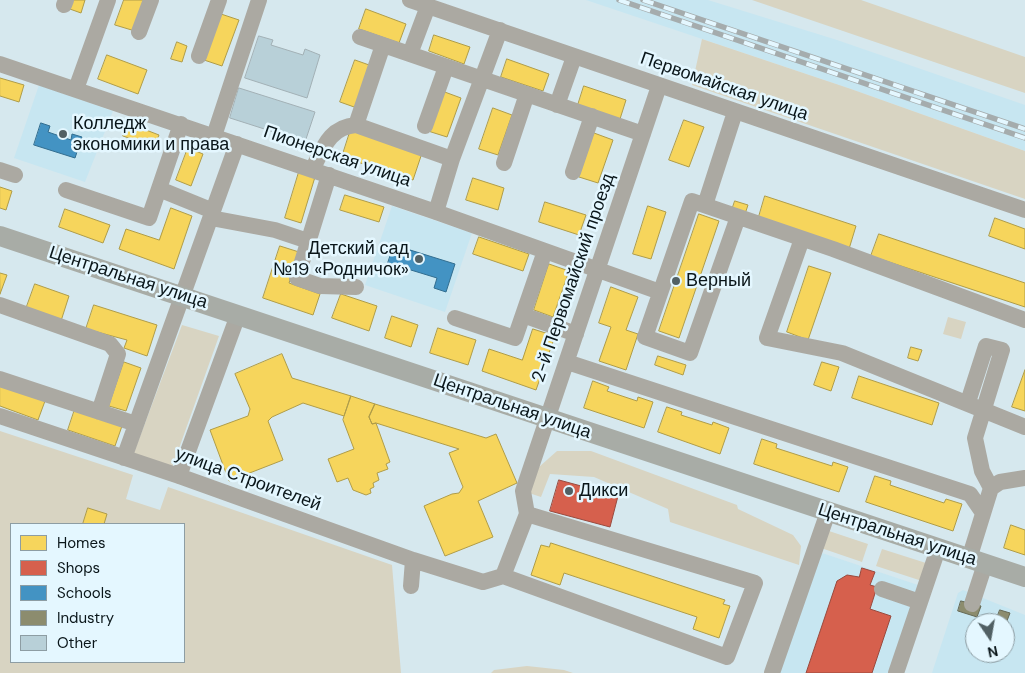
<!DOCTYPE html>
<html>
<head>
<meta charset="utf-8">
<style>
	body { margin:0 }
	#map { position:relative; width:1025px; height:673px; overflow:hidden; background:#d6e8ee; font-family:"DM Sans",sans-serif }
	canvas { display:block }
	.legend { position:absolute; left:10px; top:523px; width:175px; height:140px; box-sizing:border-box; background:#e4f7ff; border:1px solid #8d9da3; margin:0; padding:6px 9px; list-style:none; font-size:15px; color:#0a161a }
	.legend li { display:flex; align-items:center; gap:10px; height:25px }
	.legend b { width:25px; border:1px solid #8d9da3 }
	.north { position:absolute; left:965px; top:613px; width:50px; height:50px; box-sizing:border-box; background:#e4f7ff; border:1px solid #8d9da3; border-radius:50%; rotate:168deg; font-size:14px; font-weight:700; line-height:20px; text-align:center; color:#0a161a }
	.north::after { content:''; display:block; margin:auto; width:18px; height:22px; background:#516064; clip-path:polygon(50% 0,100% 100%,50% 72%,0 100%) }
</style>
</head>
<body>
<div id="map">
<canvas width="1025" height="673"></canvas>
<ul class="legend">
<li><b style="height:14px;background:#f6d55c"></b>Homes</li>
<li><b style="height:14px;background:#d6604d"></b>Shops</li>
<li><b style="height:14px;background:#4393c3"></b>Schools</li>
<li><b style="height:14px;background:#8c8c6e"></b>Industry</li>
<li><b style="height:14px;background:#b8d0d8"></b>Other</li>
</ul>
<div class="north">N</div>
</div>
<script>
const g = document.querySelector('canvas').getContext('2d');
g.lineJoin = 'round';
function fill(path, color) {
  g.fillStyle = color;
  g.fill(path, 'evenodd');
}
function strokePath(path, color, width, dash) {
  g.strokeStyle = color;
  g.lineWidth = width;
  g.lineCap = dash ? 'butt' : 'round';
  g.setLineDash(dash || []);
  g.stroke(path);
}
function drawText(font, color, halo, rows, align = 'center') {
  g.font = font + ' "DM Sans",sans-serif';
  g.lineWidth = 5;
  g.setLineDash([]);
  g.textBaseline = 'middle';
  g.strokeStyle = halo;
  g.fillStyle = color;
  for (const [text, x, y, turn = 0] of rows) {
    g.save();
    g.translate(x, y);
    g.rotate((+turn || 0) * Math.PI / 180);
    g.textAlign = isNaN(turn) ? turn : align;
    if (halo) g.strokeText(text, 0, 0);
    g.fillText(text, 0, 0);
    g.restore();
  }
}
const built = new Path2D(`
	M586 0H708L837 40 1025 105V151L851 89Z
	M39 85 113 111 85 182 14 158Z
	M392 206 472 233 445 312 365 285Z
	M816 551 924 587 893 673H777Z
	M963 590 1025 615V673H932L958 593ZM975 623H1005V653H975Z`);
const green = new Path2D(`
	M752 0H861L1025 57V93Z
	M702 39 851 89 1025 151V199L692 85Z
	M948 317 966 322 961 339 943 334Z
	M182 325 219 336 172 468 133 455Z
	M0 431 133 475 126 499 160 510 168 487 392 565 401 673H0ZM11 524H184V662H11Z
	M557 451H591L737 505 738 509 793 535 801 546 799 565 670 522 668 509 594 477 550 474 541 497 529 493 539 467Z
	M829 531 868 544 862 562 821 548Z
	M882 549 926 563 922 581 876 566Z
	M527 666 564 670 573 673H491L494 670Z`);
const homes = new Path2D(`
	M70 0H85L81 13 67 8Z
	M124 0H145L135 31 115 25Z
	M366 9 406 24 399 43 359 29Z
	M221 14 239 20 222 66 204 60Z
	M434 35 470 47 464 64 429 51Z
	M177 42 187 46 182 62 171 59Z
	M107 55 147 70 138 94 98 79Z
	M507 59 549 74 543 91 501 77Z
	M355 60 372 66 357 108 340 102Z
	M0 78 24 85 19 102 0 96Z
	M584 86 626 100 620 119 578 105Z
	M442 91 461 98 447 137 428 131Z
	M493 108 512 115 498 155 479 149Z
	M684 120 704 127 689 167 669 160Z
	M128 123 159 135 154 147 123 136Z
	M351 129 422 153 413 180 342 157Z
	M594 133 613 140 598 183 579 177Z
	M188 148 203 154 191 186 176 180Z
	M299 172 315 177 301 223 285 218Z
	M473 178 504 188 498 210 466 200Z
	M0 187 12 191 6 210 0 208Z
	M345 195 384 207 379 222 340 210Z
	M765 196 856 226 849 249 758 220Z
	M735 201 748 205 745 214 732 210Z
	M545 202 586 215 579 235 539 222Z
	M648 206 666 212 651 259 633 254Z
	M171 208 192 216 174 269 119 249 126 229 159 240Z
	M65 209 110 225 103 243 59 227Z
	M699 214 719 221 679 338 659 331Z
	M995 218 1025 229V249L989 236Z
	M879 234 1025 283V307L871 256Z
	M479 237 529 254 523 271 473 254Z
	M280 246 299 252 289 283 320 294 313 315 263 298Z
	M549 264 569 271 553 317 534 310Z
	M809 266 831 273 808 340 787 332Z
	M0 273 7 275 0 294Z
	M35 284 69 296 61 321 26 309Z
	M611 287 638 297 626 330 638 334 626 370 599 361 611 327 599 323Z
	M341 294 377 306 369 331 332 318Z
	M94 305 157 325 147 356 124 348 127 340 86 329Z
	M392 316 418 325 411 347 385 338Z
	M438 328 476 340 468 365 430 353Z
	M533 329 555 336 536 390 482 371 489 349 522 360Z
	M911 347 922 350 918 361 908 358Z
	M282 354 292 378 351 396 344 416 303 403 272 417 268 421 283 460 229 481 210 430 248 416 250 409 235 374Z
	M658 356 686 365 683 375 655 365Z
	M124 362 141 368 126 411 109 406Z
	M822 362 839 367 831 391 814 385Z
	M1025 370V411L1012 407Z
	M859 376 939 403 932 425 852 398Z
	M593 381 609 387 607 391 637 401 638 397 653 402 644 428 584 408Z
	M0 386 45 401 38 420 0 406Z
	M351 396 375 404 369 417 372 424 376 423 390 462 386 464 388 469 377 473 379 480 373 483 374 487 370 489 371 493 366 495 353 490 348 478 337 482 328 459 354 449 343 420Z
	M375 404 486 438 496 434 517 483 478 501 493 537 445 556 424 506 452 494 459 493 463 487 449 453 459 449 376 423 372 424 369 417Z
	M667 407 682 412 681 415 712 425 713 422 729 428 720 454 658 432Z
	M75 409 122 426 115 446 68 430Z
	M762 439 777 444 776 448 832 466 833 462 848 467 839 492 754 464Z
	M875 476 891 481 890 485 944 503 946 499 962 504 953 531 866 502Z
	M88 508 107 514 104 524H83Z
	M1011 525 1025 530V555L1004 548Z
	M551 543 725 600 723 604 730 606 719 638 693 629 697 617 564 573 560 585 531 575 541 545 549 547Z`);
const shops = new Path2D(`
	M559 480 618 496 610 527 550 511Z
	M862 568 875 572 870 585 877 587 870 609 891 616 872 673H806L837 581 847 575 859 577Z`);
const schools = new Path2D(`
	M41 123 50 126 48 132 71 140 72 134 82 137 75 158 34 145Z
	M394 245 455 264 446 292 434 288 437 278 388 263Z`);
const industry = new Path2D(`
	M961 601 981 606 977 617 958 611Z
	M1000 610 1010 613 1005 626V623H995Z`);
const building = new Path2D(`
	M259 36 273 40 271 45 303 55 305 49 320 55 307 98 245 78Z
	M239 88 315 112 305 142 230 118Z`);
const minor = new Path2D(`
	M410 0 1025 210
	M64 5 66 0
	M139 32 151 0
	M360 37 643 134
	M410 54 428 6
	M199 56 219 0
	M0 64 436 212 660 292
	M76 89 108 0
	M557 105 574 57
	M356 125 383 45
	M425 126 446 67
	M214 136 259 0
	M504 163 527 94
	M0 170 15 175
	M312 170C323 149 329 127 356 125L452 159
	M573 172 592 116
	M329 175 297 278 320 286 356 287
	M159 189 213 211
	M66 190 149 218 181 124
	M705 205 735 112
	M436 212 452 159 500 30
	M738 217 690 353 645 337 692 201 833 249 1025 320
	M211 218 275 230 308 241
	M802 239 767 338 842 353 1025 427
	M0 305 110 344 118 354 99 412
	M523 315 576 334
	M455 318 515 338 545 251
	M567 362 970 494 983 513
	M0 379 136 424
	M968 402 986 346 1002 350 975 438 982 471 991 488
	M0 416 179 476 413 560 483 582 503 576 527 514 523 491 659 86
	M124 458 237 144
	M179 476 238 315
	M969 559 991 488 1000 482 1025 478
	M503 576 727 657 755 583 527 514
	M411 586 413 560
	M882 589 920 602
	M972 604 985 564
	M772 673 828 512
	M896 673 938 549`);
const major = new Path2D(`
	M0 236 1025 577`);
const rail = new Path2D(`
	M619 0 1025 138
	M643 0 1025 129`);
const markers = [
	[63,134,5,"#516064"],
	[419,259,5,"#516064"],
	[676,281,5,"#516064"],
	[569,491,5,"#516064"]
];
const streetNames = [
	["Первомайская улица",724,87,19],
	["Пионерская улица",337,157,19],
	["Центральная улица",128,278,18],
	["2-й Первомайский проезд",574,278,-71],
	["Центральная улица",512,407,19],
	["улица Строителей",248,480,20],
	["Центральная улица",897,535,18]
];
const poiNames = [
	["Колледж",73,124],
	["экономики и права",73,145],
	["Детский сад",409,249,"right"],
	["№19 «Родничок»",409,270,"right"],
	["Верный",686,281],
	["Дикси",579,491]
];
fill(built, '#c7e6f1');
fill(green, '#d8d4c2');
fill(homes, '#f6d55c');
strokePath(homes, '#af9c48', 1);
fill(shops, '#d6604d');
strokePath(shops, '#994a3e', 1);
fill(schools, '#4393c3');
strokePath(schools, '#326e90', 1);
fill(industry, '#8c8c6e');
strokePath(industry, '#656955', 1);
fill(building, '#b8d0d8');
strokePath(building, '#a2b0b5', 1);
strokePath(minor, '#aba9a2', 16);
strokePath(major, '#a8aca6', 20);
strokePath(rail, '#a5acad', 5.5);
strokePath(rail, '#e4f7ff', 4, [11]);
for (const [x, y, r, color] of markers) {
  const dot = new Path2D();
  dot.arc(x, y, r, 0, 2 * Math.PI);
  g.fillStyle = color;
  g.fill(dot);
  strokePath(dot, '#e4f7ff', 2);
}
drawText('18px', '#0a161a', '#e4f7ff', streetNames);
drawText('18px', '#0a161a', '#e4f7ff', poiNames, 'left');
</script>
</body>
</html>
